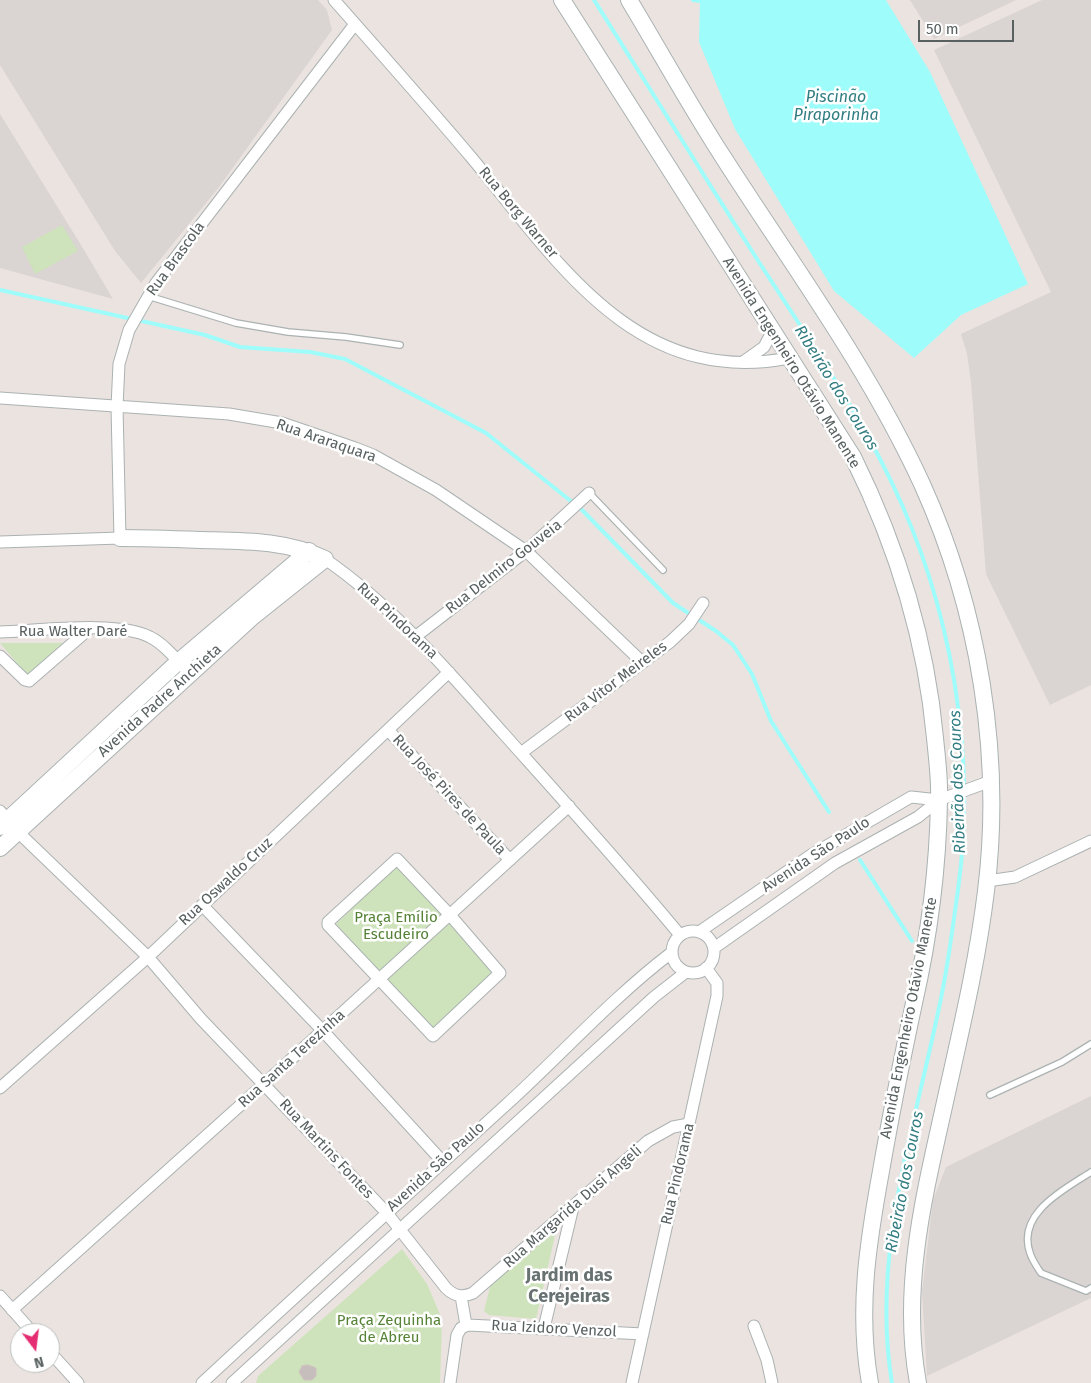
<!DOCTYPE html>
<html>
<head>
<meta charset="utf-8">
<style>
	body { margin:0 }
	#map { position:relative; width:1091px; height:1383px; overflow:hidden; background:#ebe3df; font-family:"Fira Sans",sans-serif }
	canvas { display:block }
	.north { position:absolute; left:10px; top:1323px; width:50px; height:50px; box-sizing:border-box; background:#fff; border:1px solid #bcbfbf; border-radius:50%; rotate:165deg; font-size:14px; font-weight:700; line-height:20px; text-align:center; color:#586060 }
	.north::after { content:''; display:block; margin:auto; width:18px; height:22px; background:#e42d72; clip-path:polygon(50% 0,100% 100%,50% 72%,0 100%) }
	.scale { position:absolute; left:918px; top:20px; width:96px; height:22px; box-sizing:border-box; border:2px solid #586060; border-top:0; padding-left:6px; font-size:15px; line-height:18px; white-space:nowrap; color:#586060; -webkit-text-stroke:4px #fff; paint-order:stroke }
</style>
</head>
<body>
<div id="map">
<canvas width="1091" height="1383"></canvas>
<div class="north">N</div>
<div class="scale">50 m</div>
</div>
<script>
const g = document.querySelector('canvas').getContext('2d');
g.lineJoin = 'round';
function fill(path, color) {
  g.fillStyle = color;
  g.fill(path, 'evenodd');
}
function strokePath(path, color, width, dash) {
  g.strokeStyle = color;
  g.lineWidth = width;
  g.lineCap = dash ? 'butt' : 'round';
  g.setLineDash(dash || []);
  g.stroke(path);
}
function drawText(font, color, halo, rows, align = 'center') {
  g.font = font + ' "Fira Sans",sans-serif';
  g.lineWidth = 5;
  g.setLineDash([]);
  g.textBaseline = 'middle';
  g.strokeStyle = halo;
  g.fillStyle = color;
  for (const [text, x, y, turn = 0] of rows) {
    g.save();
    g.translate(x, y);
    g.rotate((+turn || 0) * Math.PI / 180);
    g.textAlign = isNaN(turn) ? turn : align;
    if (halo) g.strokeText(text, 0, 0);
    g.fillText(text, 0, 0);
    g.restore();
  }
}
const industrial = new Path2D(`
	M0 0H318L327 10 332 30 219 187 141 283 115 251 0 65Z
	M910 0H1016L934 39Z
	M1042 0H1091V685L1050 705 986 574 971 382 967 354 961 334 1051 292 934 50Z
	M0 114 81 245 113 299 0 268Z
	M1091 1096V1298L927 1376 922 1292 933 1200 946 1167Z`);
const green = new Path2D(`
	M62 225 78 251 35 274 22 247Z
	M0 643H63L27 675Z
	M398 865 493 974 434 1031 336 924Z
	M556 1231 536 1319 489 1315 484 1311 491 1283Z
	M402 1249 427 1284 442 1319 440 1383H256L258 1376Z`);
const water = new Path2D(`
	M700 0H886L930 72 1028 284 961 315 914 358 834 291 735 129 699 42Z`);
const stream = new Path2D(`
	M594 0C648 86 702 173 757 259 804 332 854 404 892 483 951 606 977 753 958 890 953 924 949 959 942 993 917 1121 870 1252 892 1383
	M693 0 700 1
	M0 290 205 335 240 347 310 352 345 359 486 433 582 510 673 603 716 631 733 645 752 674 771 721 829 812
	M860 860 912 941`);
const building = new Path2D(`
	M308 1365 316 1368V1376L312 1380H304L299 1372 302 1366Z`);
const lane = new Path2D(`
	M148 296 236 323 288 332 346 337 400 345
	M589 493 663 570
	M990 1095 1062 1062 1091 1044
	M1091 1172C1065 1189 1016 1213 1030 1253 1032 1260 1037 1267 1041 1273L1086 1291 1091 1288`);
const street = new Path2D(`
	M334 0C380 52 426 104 471 157 556 259 634 388 789 358
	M743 362 764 347 772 332
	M0 398 229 414 282 423 355 448 373 455 436 490 526 551 642 662
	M0 542 120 538 117 407 119 364 129 330 156 283 355 24
	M325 559C393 606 448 671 503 733 563 800 623 866 680 935
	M0 632C37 631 119 620 150 637 166 645 178 662 190 674
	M415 637 526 551 589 493
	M0 656 25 680 29 681 89 629
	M388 730 510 860
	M521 753 670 642 689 624 703 603
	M0 811 18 832 148 957 201 1019 386 1212 446 1288C454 1296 462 1298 473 1293L648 1141 673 1127 689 1124
	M397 859 450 915 500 973 433 1036 328 925V922Z
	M987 881 1015 877 1091 841
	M202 905 323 1031 442 1161
	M672 952a21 21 0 1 1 42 0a21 21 0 1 1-42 0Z
	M699 932 811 855 911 797 939 800
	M714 948 835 863 918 817 939 800 991 781
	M0 1088 148 957 449 672
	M0 1296 33 1333
	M461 1296 466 1325
	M12 1310 264 1084 569 806
	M754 1326 767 1360 772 1383
	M544 1328 573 1207
	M50 1352 78 1383
	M202 1383C303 1289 405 1197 507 1104 562 1054 612 998 671 953
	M232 1383 654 997 686 972
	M450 1383 457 1335 461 1328 468 1325 643 1334
	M632 1383 717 996V983L706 968`);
const secondary = new Path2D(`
	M562 0 853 457C897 546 926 639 935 738 937 759 940 780 939 800 938 868 929 937 914 1003 902 1059 891 1114 881 1171 868 1242 857 1311 870 1383
	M629 0C661 53 691 108 725 160 793 266 869 369 922 484 979 610 1003 755 986 891 977 965 959 1038 943 1111 923 1200 901 1291 918 1383
	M0 827 178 662 309 551
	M0 848 251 618 325 559C286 540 243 541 201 540 174 539 147 538 120 538`);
const streetNames = [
	["Rua Borg Warner",518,213,50],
	["Rua Brascola",176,259,-54],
	["Avenida Engenheiro Otávio Manente",791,363,58],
	["Rua Araraquara",326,441,19],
	["Rua Delmiro Gouveia",504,567,-38],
	["Rua Pindorama",397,621,43],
	["Rua Walter Daré",73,632],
	["Rua Vitor Meireles",616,682,-37],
	["Avenida Padre Anchieta",160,701,-42],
	["Rua José Pires de Paula",449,795,47],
	["Avenida São Paulo",816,855,-33],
	["Rua Oswaldo Cruz",226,882,-43],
	["Avenida Engenheiro Otávio Manente",909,1018,-79],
	["Rua Santa Terezinha",292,1059,-42],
	["Rua Martins Fontes",326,1149,47],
	["Avenida São Paulo",436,1167,-42],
	["Rua Pindorama",678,1174,-77],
	["Rua Margarida Dusi Angeli",573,1207,-41],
	["Rua Izidoro Venzol",554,1329,3]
];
const parkNames = [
	["Praça Emílio",396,918],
	["Escudeiro",396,935],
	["Praça Zequinha",389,1321],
	["de Abreu",389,1338]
];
const waterNames = [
	["Piscinão",836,98],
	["Piraporinha",836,116],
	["Ribeirão dos Couros",836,388,58],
	["Ribeirão dos Couros",958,782,-92],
	["Ribeirão dos Couros",905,1182,-79]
];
const quarterNames = [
	["Jardim das",569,1276],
	["Cerejeiras",569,1297]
];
fill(industrial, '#dad4d2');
fill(green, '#cee3bc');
fill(water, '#9efdfb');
strokePath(stream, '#9efdfb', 4);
fill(building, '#c6bebd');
strokePath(building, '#d0c2be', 1);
strokePath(lane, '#abb2b2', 8);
strokePath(street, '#abb2b2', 13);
strokePath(secondary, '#aab2b3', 18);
strokePath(lane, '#fff', 5.5);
strokePath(street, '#fff', 11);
strokePath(secondary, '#fff', 16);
drawText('15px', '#586060', '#fff', streetNames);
drawText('15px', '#558236', '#fff', parkNames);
drawText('italic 16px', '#317d82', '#fff', waterNames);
drawText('bold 18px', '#697272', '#fff', quarterNames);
</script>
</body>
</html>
